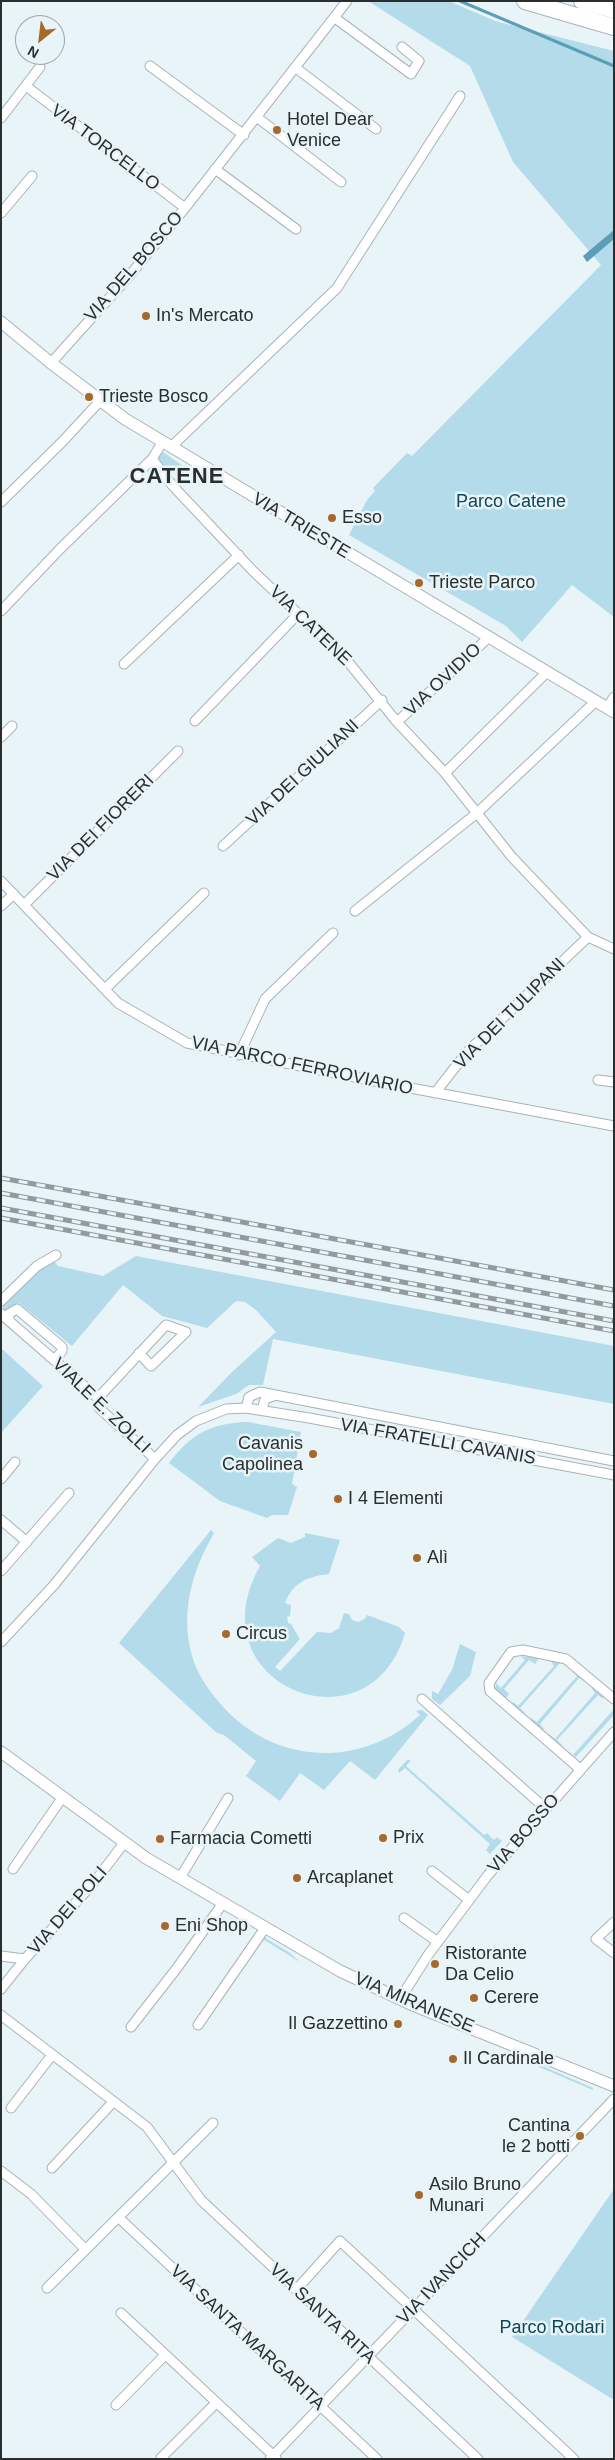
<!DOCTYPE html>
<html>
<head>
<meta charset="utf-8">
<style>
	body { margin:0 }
	#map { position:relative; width:615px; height:2460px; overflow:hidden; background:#e8f4f8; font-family:Helvetica,sans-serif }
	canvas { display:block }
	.frame { position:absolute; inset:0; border:2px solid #292e2f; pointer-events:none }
	.north { position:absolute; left:15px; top:15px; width:50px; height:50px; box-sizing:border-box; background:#e8f4f8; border:1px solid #9ca5a8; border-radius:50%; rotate:209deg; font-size:14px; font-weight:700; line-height:20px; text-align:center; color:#292e2f }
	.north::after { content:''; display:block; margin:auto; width:18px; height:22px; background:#a5692c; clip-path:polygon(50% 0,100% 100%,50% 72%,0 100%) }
</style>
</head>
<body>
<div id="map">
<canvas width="615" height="2460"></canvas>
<div class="frame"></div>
<div class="north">N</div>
</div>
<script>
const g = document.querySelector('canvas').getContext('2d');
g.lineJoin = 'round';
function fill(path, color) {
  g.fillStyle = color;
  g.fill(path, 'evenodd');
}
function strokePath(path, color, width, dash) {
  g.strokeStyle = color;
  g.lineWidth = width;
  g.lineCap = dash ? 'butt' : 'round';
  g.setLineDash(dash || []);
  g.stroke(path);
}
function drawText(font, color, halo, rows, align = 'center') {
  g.font = font + ' Helvetica,sans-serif';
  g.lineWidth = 5;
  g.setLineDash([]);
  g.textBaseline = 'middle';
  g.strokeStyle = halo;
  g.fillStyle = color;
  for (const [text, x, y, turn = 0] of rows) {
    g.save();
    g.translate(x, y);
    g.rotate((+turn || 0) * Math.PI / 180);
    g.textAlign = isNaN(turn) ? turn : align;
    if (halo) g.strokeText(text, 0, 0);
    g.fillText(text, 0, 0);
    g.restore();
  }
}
const green = new Path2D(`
	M368 1H449L495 21 614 51V617L572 585 522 642 506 626 349 535 367 500 375 491 373 488 407 453 412 456 601 265 513 162 470 66Z
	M163 452 190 471 176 485 171 480 179 477 171 468 163 470 157 458Z
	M136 1256 614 1346V1404L273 1339 263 1385H249L236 1394 198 1407 232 1372 276 1332 256 1310 245 1302 236 1301 207 1328 162 1316 123 1285 72 1346 19 1303 5 1310 2 1307 33 1273 53 1260 58 1266 103 1276Z
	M1 1348 43 1386 1 1433Z
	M248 1422 301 1432 292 1484 297 1487 288 1515H272L267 1518 220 1501 169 1463C191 1434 211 1423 248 1422Z
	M211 1530 214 1533C192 1571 180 1612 192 1656 198 1677 212 1695 226 1710 280 1766 363 1767 420 1715L416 1711 422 1710 428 1715 375 1780 350 1761 324 1790 300 1773 280 1801 246 1776 256 1761 224 1735 217 1733 119 1643Z
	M305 1533 340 1540 329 1574C309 1576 293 1582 285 1603L291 1605 290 1616 287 1617 288 1623 291 1624 300 1639 275 1667 280 1671 317 1632 331 1633 339 1628 344 1613 349 1614 352 1620 358 1622 365 1619 367 1615 399 1627 405 1633C369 1756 193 1684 260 1566L252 1557 278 1538 291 1543 305 1537Z
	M460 1644 476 1652 470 1676 440 1705 432 1699V1691L438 1694 452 1670Z
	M520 1656 539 1658 535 1664 529 1660 504 1689 509 1694 505 1699 495 1690 496 1683 501 1688 525 1660Z
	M550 1660 565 1663 566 1665 560 1663 520 1708 525 1713 524 1715 511 1704 513 1702 518 1706 554 1666Z
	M572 1671 585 1681 579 1678 540 1724 544 1729 542 1731 529 1720 531 1718 537 1722 577 1676Z
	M591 1687 603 1696V1699L598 1695 557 1740 562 1745H558L549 1737V1734L555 1739 595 1693Z
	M614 1709V1715L576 1757 573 1755Z
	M407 1760H411L406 1766 484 1835 487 1833 494 1840 497 1837 502 1841 490 1854 486 1850 490 1844 405 1768 399 1773 398 1770Z
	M262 1936 290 1953 300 1962 261 1938Z
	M526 2059 593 2088V2090L525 2061Z
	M614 2189V2400L512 2337Z`);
const water = new Path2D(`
	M614 230V239L587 262 583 256Z`);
const stream = new Path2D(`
	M460 1 614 66`);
const minor = new Path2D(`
	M335 18 411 74 419 61 402 47
	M150 66 244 135
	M296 68 376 129
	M26 86 185 208
	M1 118 40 67
	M258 118 341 182
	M215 169 296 229
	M1 213 32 176
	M51 363 130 275 185 208 347 1
	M172 446 337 288 460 96
	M152 459 172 485 253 571 345 658 397 722 445 773 511 856 588 937 614 949
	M1 502 63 441 100 401
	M1 611 60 549 152 459 163 441
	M124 664 239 555
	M607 708 614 697
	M195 721 298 614
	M397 722 488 638
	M1 737 12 726
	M445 773 547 672
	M223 846 382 700
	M1 881 118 1003 187 1043 389 1084 614 1126
	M24 905 178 751
	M1 906 14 894
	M355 911 477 813 596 701
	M105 989 204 893
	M239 1055 265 999 333 933
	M598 1080 614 1082
	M435 1093 467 1052 588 937
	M1 1301 37 1266 56 1255
	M1 1314 98 1398 99 1408 155 1459
	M10 1321 7 1315 17 1309 62 1347V1351L56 1358 50 1357
	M98 1398 166 1325 186 1332 151 1366 139 1353
	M246 1408 249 1397 260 1392 614 1461
	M262 1410 265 1399 276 1395
	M1 1479 15 1462
	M1 1520 27 1542
	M1 1571 69 1493
	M1 1642 54 1585 155 1459 177 1435 196 1421 226 1409 246 1408 309 1418 614 1475
	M422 1699 545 1808
	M580 1769 490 1691 489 1683 511 1652 523 1650 566 1659 614 1699
	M13 1869 62 1798
	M432 1871 469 1900
	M180 1878 228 1798
	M404 1918 438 1942
	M614 1922 596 1939 614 1953
	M1 1956 25 1959 96 1880 124 1843
	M1 1989 25 1959
	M400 1999 428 1955 488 1875 614 1732
	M1 2015 147 2127 201 2200 478 2459
	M198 2025 265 1928
	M131 2027 177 1968 223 1903
	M11 2108 52 2055
	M52 2168 113 2102
	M1 2171 31 2194 85 2249
	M118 2217 377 2459
	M47 2288 213 2123
	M296 2290 340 2241 574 2459
	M121 2313 276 2458
	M116 2405 165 2355
	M161 2458 216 2403
	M270 2459 614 2099`);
const tertiary = new Path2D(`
	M1 322 51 363 125 419 614 712
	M1 1752 146 1858 340 1971 415 2006 614 2086`);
const motorway = new Path2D(`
	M525 1 614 27
	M582 1 614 10`);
const rail = new Path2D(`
	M1 1178 614 1290
	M1 1193 614 1306
	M1 1208 614 1321
	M1 1218 614 1331`);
const markers = [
	[277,130,5,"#a5692c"],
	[146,316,5,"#a5692c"],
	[89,397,5,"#a5692c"],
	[332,518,5,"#a5692c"],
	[419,583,5,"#a5692c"],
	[313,1454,5,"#a5692c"],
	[338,1499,5,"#a5692c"],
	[417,1558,5,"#a5692c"],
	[226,1634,5,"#a5692c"],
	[383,1838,5,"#a5692c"],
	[160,1839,5,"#a5692c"],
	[297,1878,5,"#a5692c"],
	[165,1926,5,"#a5692c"],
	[435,1964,5,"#a5692c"],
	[474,1998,5,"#a5692c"],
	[398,2024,5,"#a5692c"],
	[453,2059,5,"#a5692c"],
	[580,2136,5,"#a5692c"],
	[419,2195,5,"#a5692c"]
];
const poiNames = [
	["Hotel Dear",287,120],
	["Venice",287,141],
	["In's Mercato",156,316],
	["Trieste Bosco",99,397],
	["Esso",342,518],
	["Trieste Parco",429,583],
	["Cavanis",303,1444,"right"],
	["Capolinea",303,1465,"right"],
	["I 4 Elementi",348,1499],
	["Alì",427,1558],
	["Circus",236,1634],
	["Prix",393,1838],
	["Farmacia Cometti",170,1839],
	["Arcaplanet",307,1878],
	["Eni Shop",175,1926],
	["Ristorante",445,1954],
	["Da Celio",445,1975],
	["Cerere",484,1998],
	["Il Gazzettino",388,2024,"right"],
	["Il Cardinale",463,2059],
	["Cantina",570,2126,"right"],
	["le 2 botti",570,2147,"right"],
	["Asilo Bruno",429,2185],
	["Munari",429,2206]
];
const streetNames = [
	["VIA TORCELLO",105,148,37],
	["VIA DEL BOSCO",134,267,-49],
	["VIA TRIESTE",301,526,31],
	["VIA CATENE",310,626,44],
	["VIA OVIDIO",443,680,-43],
	["VIA DEI GIULIANI",303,773,-43],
	["VIA DEI FIORERI",101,828,-45],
	["VIA DEI TULIPANI",510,1014,-45],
	["VIA PARCO FERROVIARIO",302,1066,12],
	["VIALE E. ZOLLI",101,1406,44],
	["VIA FRATELLI CAVANIS",438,1442,10],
	["VIA BOSSO",524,1834,-49],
	["VIA DEI POLI",68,1911,-49],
	["VIA MIRANESE",414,2003,23],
	["VIA IVANCICH",442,2279,-46],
	["VIA SANTA RITA",322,2314,43],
	["VIA SANTA MARGARITA",247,2338,43]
];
const parkNames = [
	["Parco Catene",511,502],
	["Parco Rodari",552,2328]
];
const districtNames = [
	["CATENE",177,477]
];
fill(green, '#b3dbea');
fill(water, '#5c9eb6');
strokePath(stream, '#5c9eb6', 3);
strokePath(minor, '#a8b3b7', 11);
strokePath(tertiary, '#a8b3b7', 13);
strokePath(motorway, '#a8b3b7', 18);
strokePath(minor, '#fff', 9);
strokePath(tertiary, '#fff', 11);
strokePath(motorway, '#fff', 16);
strokePath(rail, '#929a9d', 5);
strokePath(rail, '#e8f4f8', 3, [9]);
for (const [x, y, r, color] of markers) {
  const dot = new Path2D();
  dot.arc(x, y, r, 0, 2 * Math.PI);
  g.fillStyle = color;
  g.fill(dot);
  strokePath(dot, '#e8f4f8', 2);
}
drawText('18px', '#292e2f', '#e8f4f8', poiNames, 'left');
drawText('18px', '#292e2f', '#e8f4f8', streetNames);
drawText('18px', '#0c4759', '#e8f4f8', parkNames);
g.letterSpacing = '1px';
drawText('bold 22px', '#292e2f', '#e8f4f8', districtNames);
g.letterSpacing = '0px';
</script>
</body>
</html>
